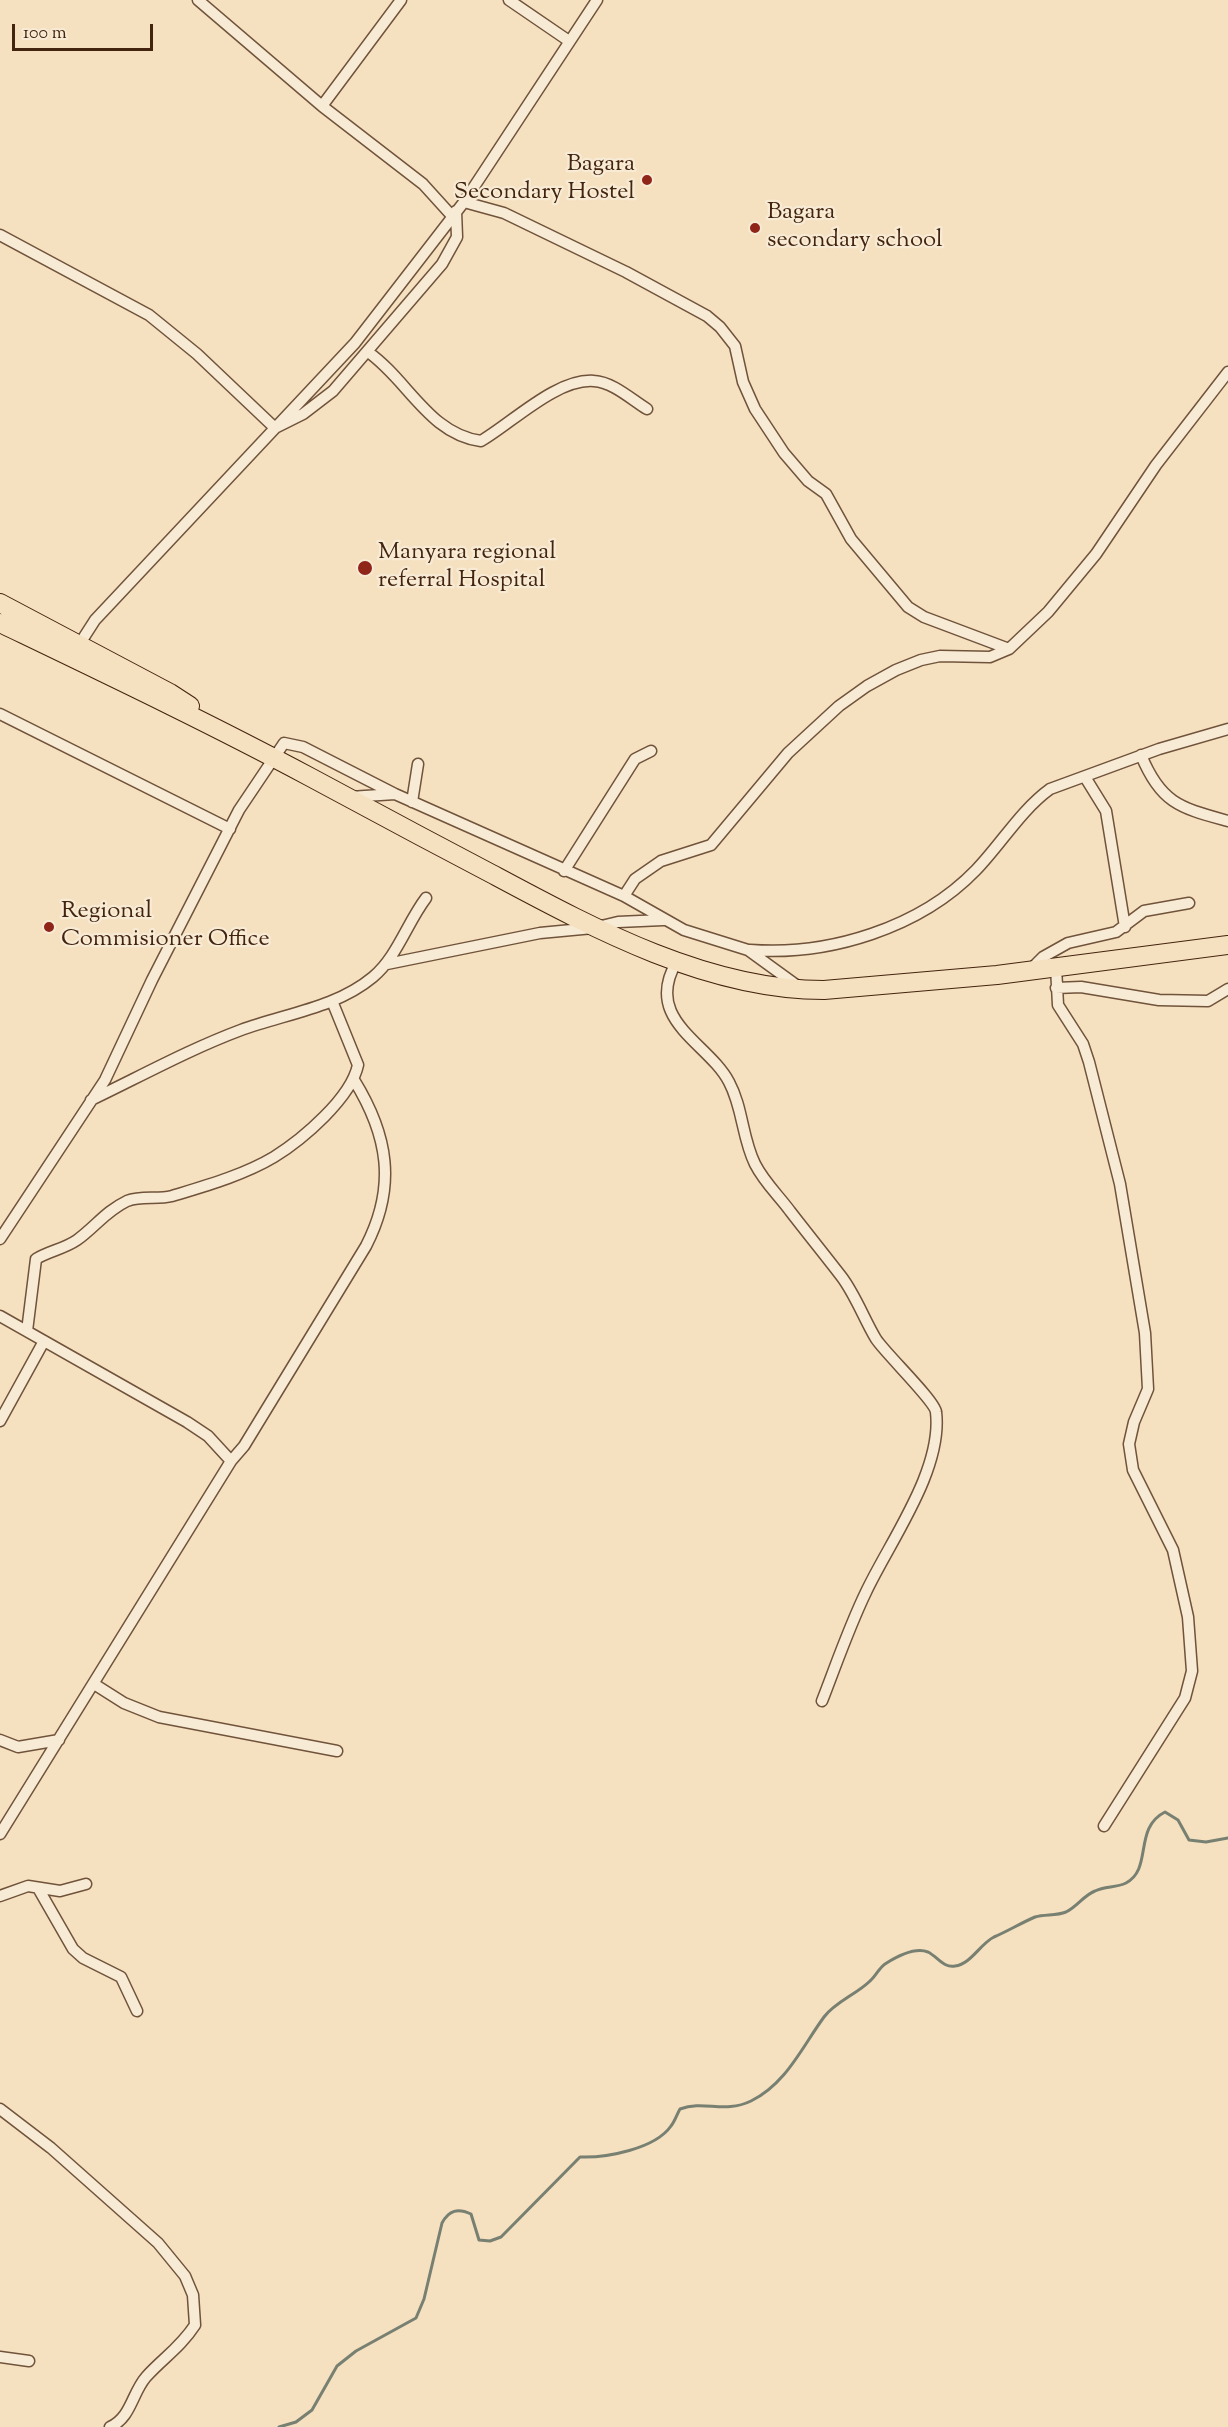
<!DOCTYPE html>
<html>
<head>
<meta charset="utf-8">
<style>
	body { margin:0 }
	#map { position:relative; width:1228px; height:2427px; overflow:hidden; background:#f5e0c0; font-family:"Sorts Mill Goudy",serif }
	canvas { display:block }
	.scale { position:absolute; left:12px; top:24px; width:141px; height:27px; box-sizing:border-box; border:3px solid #43240e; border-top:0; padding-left:8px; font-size:18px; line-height:21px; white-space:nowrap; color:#43240e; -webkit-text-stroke:4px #f8ebd6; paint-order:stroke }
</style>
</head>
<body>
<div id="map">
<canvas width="1228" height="2427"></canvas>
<div class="scale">100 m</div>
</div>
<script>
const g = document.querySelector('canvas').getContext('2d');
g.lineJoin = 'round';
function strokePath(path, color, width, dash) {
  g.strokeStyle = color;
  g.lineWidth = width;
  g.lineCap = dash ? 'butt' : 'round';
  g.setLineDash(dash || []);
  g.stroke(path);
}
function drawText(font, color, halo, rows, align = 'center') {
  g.font = font + ' "Sorts Mill Goudy",serif';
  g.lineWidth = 4.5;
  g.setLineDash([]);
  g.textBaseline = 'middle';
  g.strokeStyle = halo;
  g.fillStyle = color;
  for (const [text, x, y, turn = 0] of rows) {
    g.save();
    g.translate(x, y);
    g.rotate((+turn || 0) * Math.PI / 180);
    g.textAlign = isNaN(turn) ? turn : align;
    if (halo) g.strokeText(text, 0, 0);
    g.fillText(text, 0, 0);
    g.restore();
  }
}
const stream = new Path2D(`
	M279 2427 296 2422 312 2410 337 2366 356 2351 416 2318 424 2299 442 2223C449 2210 458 2208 471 2214L479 2240 490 2241 501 2237 580 2157C606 2158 655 2149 671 2126 675 2121 677 2114 680 2109 705 2100 724 2114 751 2101 786 2084 802 2047 824 2017 835 2002 857 1994 870 1981 876 1976 879 1968 885 1964 896 1957 915 1947 928 1952 938 1957 943 1968 955 1966 971 1964 980 1944 994 1937 1008 1931 1021 1923 1035 1917 1045 1914 1056 1916 1066 1912 1077 1907 1084 1895 1095 1891 1105 1886 1116 1888 1126 1883 1153 1869 1133 1828 1165 1812L1178 1820 1189 1840 1206 1842 1228 1838`);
const minor = new Path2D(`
	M198 0 322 106 423 184 452 216
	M509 0 569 41
	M322 106 401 0
	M464 202 504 213 626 272 707 316 720 327 735 346 743 382 755 409 784 453 808 481 826 494 851 539 908 607 924 617 1009 649
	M0 235 149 315 197 354 275 428 303 414 333 391 442 264 457 237 456 211
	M368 352C408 380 429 434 481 441 512 423 557 378 594 381 613 382 632 400 647 409
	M77 648 95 620 355 343 464 202 597 0
	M0 714 230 829
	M1141 755C1161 804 1181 808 1228 821
	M1085 777 1106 811 1125 927
	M350 797 395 794
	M412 802 418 764
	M564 871 635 759 651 751
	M624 896 635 879 661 861 711 845 788 753 839 706 867 686 896 670 921 660 940 656 990 657 1009 649 1048 612 1096 554 1156 465 1228 372
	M750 950C829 956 920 928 976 870 1001 844 1021 810 1050 789L1159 749 1228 729
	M677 961C642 1020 708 1042 729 1082 743 1108 742 1138 755 1164 764 1182 779 1196 790 1211 807 1233 824 1254 841 1276 855 1294 864 1319 876 1339 886 1354 935 1401 936 1412 943 1470 890 1541 866 1592 849 1627 836 1665 822 1701
	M387 964 540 933 593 928 618 922 663 920
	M1056 967 1058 1005 1083 1044 1089 1062 1120 1184 1145 1333 1148 1389 1134 1422 1129 1444 1133 1470 1173 1550 1188 1617 1192 1671 1185 1698 1104 1826
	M1029 971 1043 957 1068 943 1116 932 1144 911 1189 903
	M1056 988 1081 987 1159 1000 1208 1001 1228 989
	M91 1100C141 1076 190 1049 241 1030 284 1014 336 1008 373 977 397 957 407 923 426 898
	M0 1239 105 1080 152 980 239 810 284 743 303 747 395 794 624 896 684 930 748 950 799 987
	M0 1316 187 1422 208 1436 231 1461 0 1834
	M27 1331 36 1259C49 1251 64 1249 77 1240 95 1227 106 1211 127 1201 142 1195 157 1200 172 1196 205 1186 244 1175 274 1157 303 1139 351 1098 358 1065L332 1001
	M0 1421 44 1341
	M231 1461 244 1446 366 1246C397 1186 388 1135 354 1080
	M94 1684 124 1703 159 1717 337 1751
	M0 1740 18 1747 59 1740
	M38 1888 73 1949 83 1958 121 1977 137 2011
	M0 1896 28 1886 60 1891 86 1884
	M0 2109 51 2148 158 2243 185 2276 193 2295 195 2325C180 2348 163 2358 146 2377 132 2393 131 2418 110 2427
	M0 2357 29 2361`);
const trunk = new Path2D(`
	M0 603 170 693 190 706
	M0 623C104 673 209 723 310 777 371 810 431 842 492 874 593 928 707 990 824 990L997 975 1228 945`);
const markers = [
	[647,180,6,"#8f2418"],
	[755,228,6,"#8f2418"],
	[365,568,8,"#8f2418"],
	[49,927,6,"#8f2418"]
];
const poiNames = [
	["Bagara",635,166,"right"],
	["Secondary Hostel",635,194,"right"],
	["Bagara",767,214],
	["secondary school",767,242],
	["Manyara regional",378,554],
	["referral Hospital",378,582],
	["Regional",61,913],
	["Commisioner Office",61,941]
];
strokePath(stream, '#788072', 3);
strokePath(minor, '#70533a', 13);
strokePath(trunk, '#43240e', 20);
strokePath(minor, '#f8ebd6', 10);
strokePath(trunk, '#f5e0c0', 18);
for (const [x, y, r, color] of markers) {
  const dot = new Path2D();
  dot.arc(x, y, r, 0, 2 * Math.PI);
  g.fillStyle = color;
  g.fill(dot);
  strokePath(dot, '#f8ebd6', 2);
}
drawText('24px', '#43240e', '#f8ebd6', poiNames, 'left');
</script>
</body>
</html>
